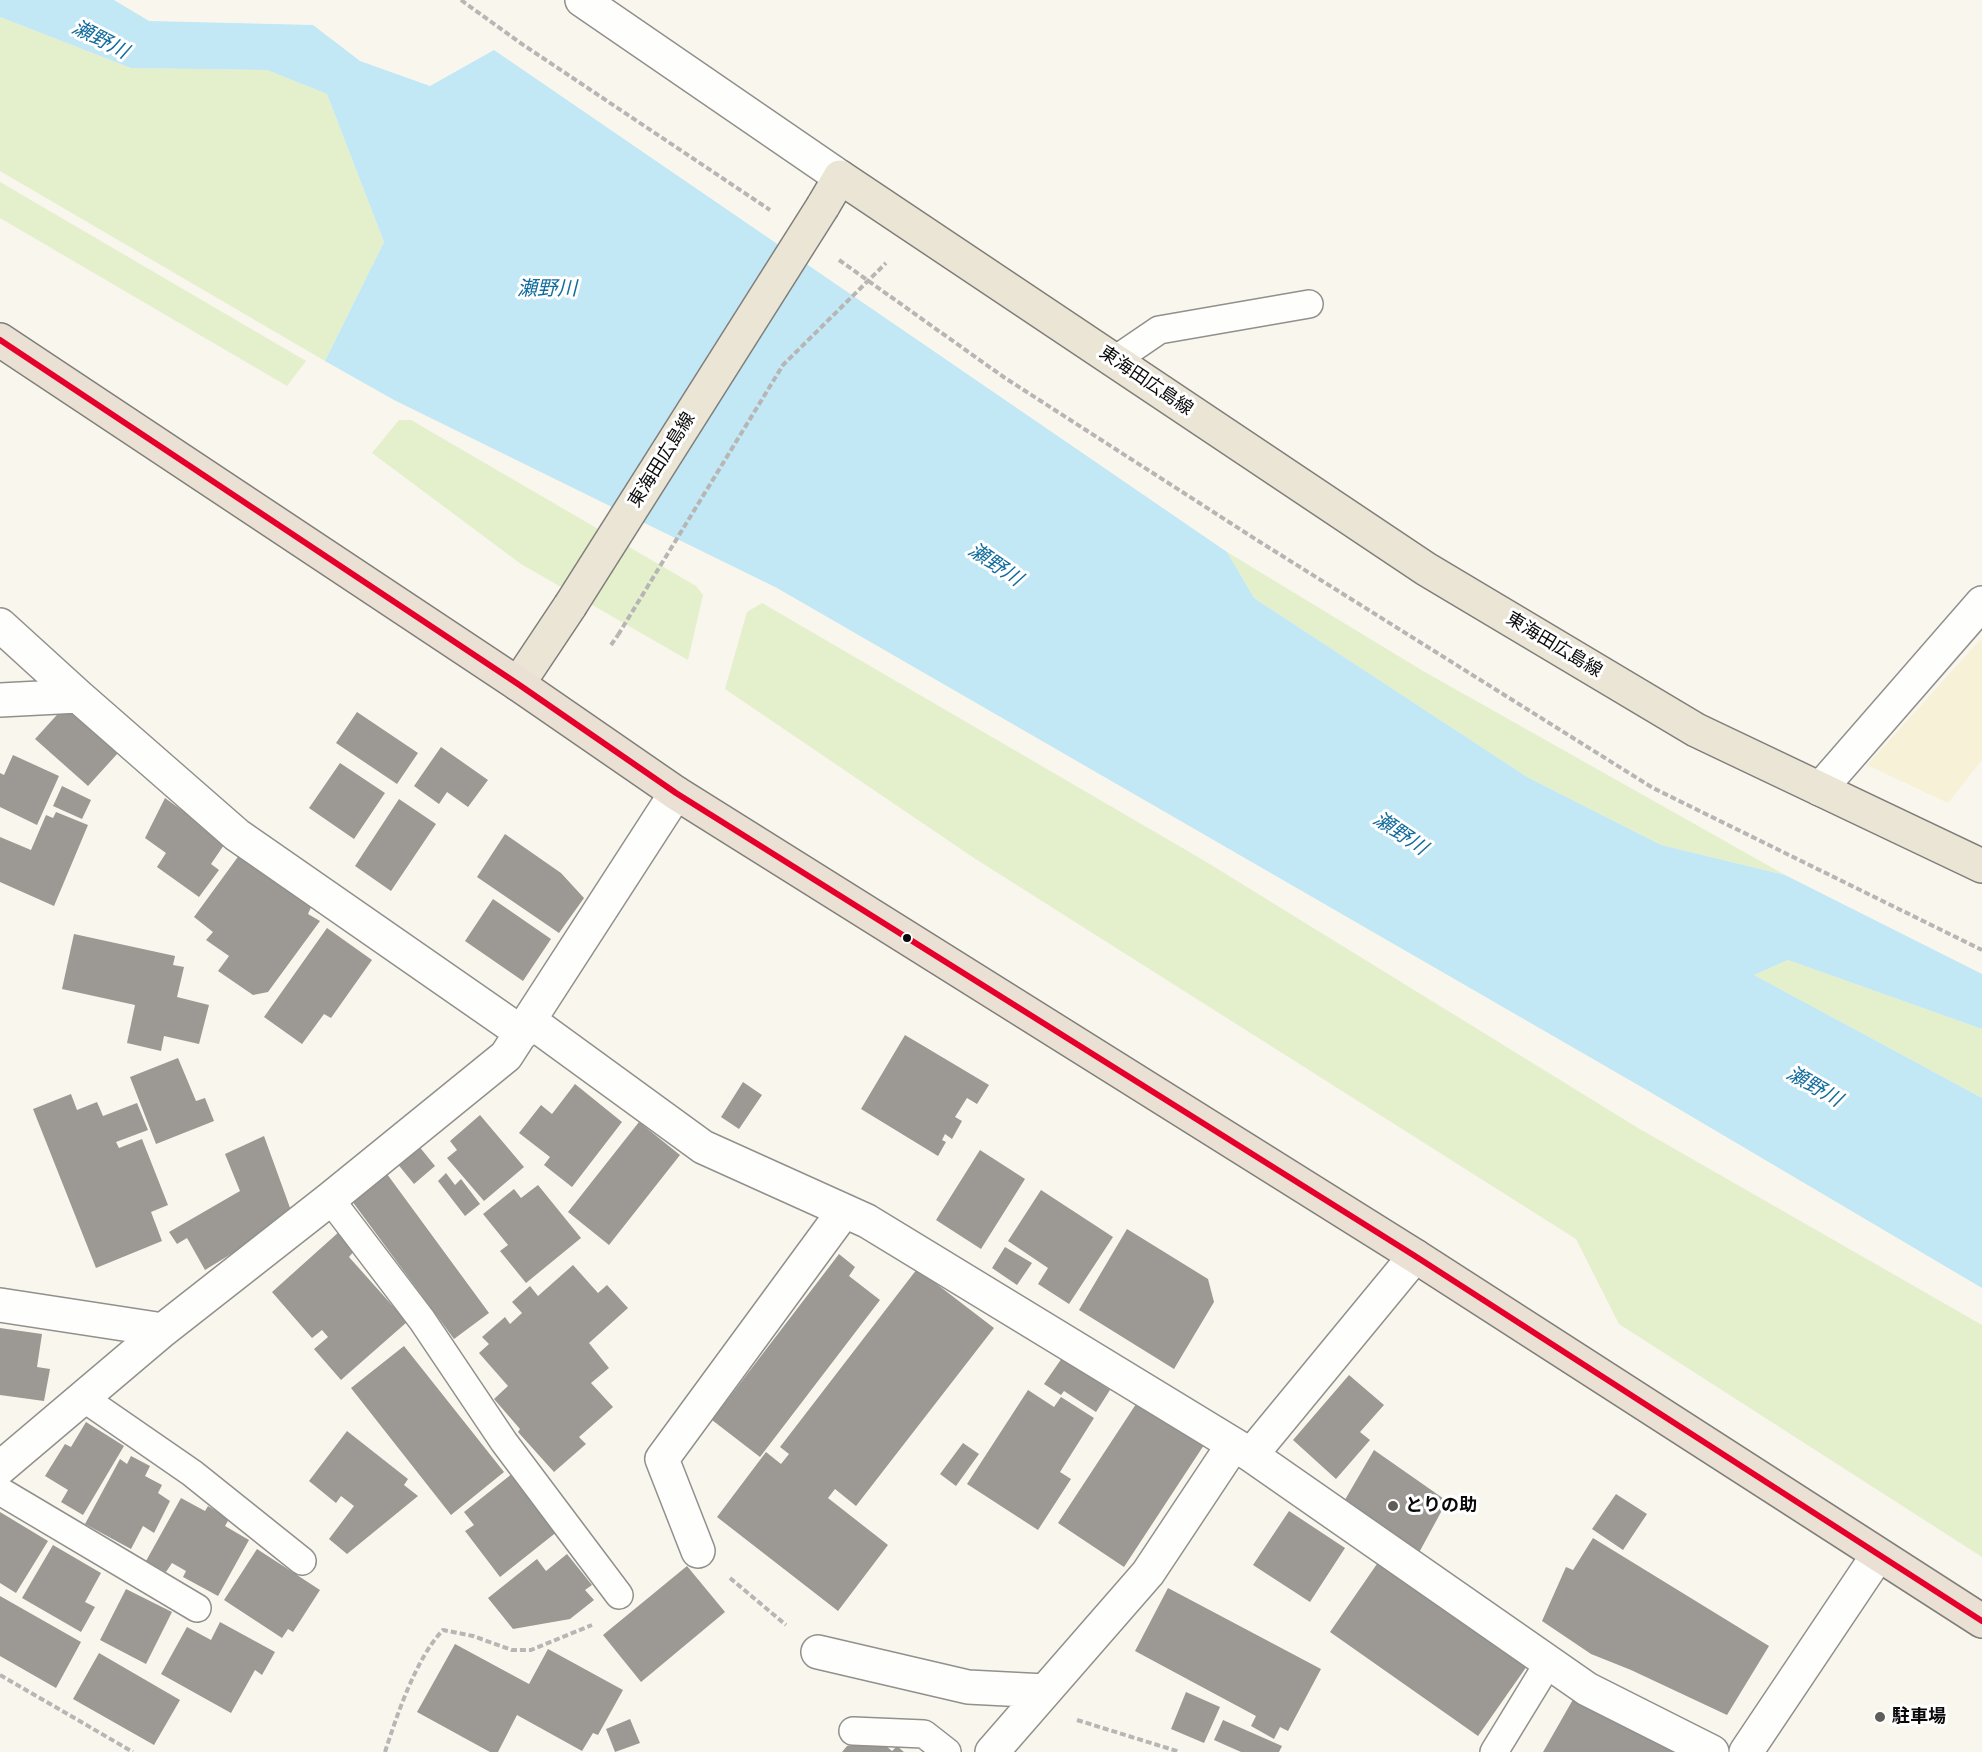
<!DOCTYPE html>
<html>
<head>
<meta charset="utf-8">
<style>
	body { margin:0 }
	canvas { display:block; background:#f9f6ed }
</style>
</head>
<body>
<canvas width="1982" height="1752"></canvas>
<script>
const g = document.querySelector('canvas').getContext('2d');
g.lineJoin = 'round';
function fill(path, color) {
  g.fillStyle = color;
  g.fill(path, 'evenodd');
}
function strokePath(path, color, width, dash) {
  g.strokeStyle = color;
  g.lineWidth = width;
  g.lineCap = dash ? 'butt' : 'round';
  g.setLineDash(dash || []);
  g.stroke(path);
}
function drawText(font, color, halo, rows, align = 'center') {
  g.font = font + ' "Zilla Slab","Noto Sans JP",serif';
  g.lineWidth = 6;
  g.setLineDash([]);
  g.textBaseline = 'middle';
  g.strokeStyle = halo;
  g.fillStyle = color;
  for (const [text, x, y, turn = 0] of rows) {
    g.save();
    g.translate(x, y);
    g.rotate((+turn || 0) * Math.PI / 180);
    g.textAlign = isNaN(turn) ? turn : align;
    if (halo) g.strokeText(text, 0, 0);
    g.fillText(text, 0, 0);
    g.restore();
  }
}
const farmland = new Path2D(`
	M1980 640 1982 642V760L1948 803 1867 765Z`);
const green = new Path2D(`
	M0 17 131 68 267 70 327 94 384 242 325 361 0 171Z
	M0 182 306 361 287 386 0 218Z
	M399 420H411L696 586 703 595 688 660 521 564 372 453Z
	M1227 552 1423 671 1785 875 1661 845 1527 777 1254 598Z
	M762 603 1203 860 1638 1128 1982 1325V1557L1619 1324 1576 1239 974 858 725 689 747 612Z
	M1788 960 1982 1029V1098L1754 975Z`);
const water = new Path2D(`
	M0 0H114L149 21 313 25 360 61 430 86 494 50 1227 552 1254 598 1527 777 1661 845 1785 875 1982 974V1029L1788 960 1754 975 1982 1098V1288L1645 1089 777 588 394 400 325 361 384 242 327 94 267 70 131 68 0 17Z`);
const building = new Path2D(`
	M65 706 118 753 88 786 35 739Z
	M357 712 418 753 397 784 336 743Z
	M441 747 488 780 468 807 447 792 439 804 414 786Z
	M13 755 59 776 37 825 0 807V773L4 775Z
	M340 763 385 793 354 839 309 808Z
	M62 786 91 800 82 819 53 806Z
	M165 798 226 842 211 864 219 870 199 897 157 867 166 853 145 838Z
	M399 799 436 824 391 891 355 866Z
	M56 812 88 825 54 906 0 882V837L31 850 46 815 53 818Z
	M505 834 561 873 584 898 559 933 477 877Z
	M240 854 312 905 308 914 320 921 268 992 253 995 218 971 229 956 206 940 213 932 194 917Z
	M493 899 551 939 523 981 465 941Z
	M327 928 372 960 331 1018 324 1014 302 1044 264 1017Z
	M74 934 175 956 173 965 184 967 177 997 209 1005 199 1044 164 1036 161 1051 127 1043 135 1005 62 989Z
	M905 1035 989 1085 977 1104 967 1098 955 1117 962 1121 952 1139 945 1134 942 1140 946 1142 938 1156 861 1109Z
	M178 1058 196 1101 205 1098 214 1121 156 1144 130 1077Z
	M743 1082 762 1095 739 1129 721 1117Z
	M575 1084 622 1122 572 1187 544 1165 550 1157 519 1133 541 1105 552 1114Z
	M71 1094 77 1110 97 1102 103 1116 137 1103 148 1130 116 1142 119 1148 142 1139 168 1205 151 1212 162 1241 96 1268 33 1109Z
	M480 1115 524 1167 484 1201 447 1158 457 1150 450 1141Z
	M639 1122 680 1155 609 1245 568 1212Z
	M264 1136 293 1216 205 1270 187 1238 177 1244 169 1232 240 1191 225 1154Z
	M418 1145 435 1166 414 1184 396 1162Z
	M980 1150 1025 1179 981 1249 936 1220Z
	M446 1173 455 1185 461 1179 480 1204 465 1216 438 1181Z
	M387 1174 489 1313 454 1339 352 1201Z
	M538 1185 581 1238 526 1283 500 1251 508 1245 483 1214 514 1189 521 1198Z
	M1041 1190 1113 1237 1069 1304 1038 1284 1048 1268 1008 1241Z
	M1127 1229 1208 1279 1214 1302 1174 1369 1079 1310Z
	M340 1231 355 1250 349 1257 407 1322 341 1380 314 1349 328 1337 322 1330 312 1338 272 1292Z
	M1005 1247 1032 1263 1017 1285 992 1268Z
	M839 1254 855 1267 849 1276 880 1300 760 1457 712 1420Z
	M573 1265 598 1293 607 1285 628 1308 589 1343 609 1368 591 1383 613 1407 579 1437 586 1444 554 1472 518 1432 520 1429 494 1399 508 1386 479 1353 489 1344 482 1337 505 1317 510 1324 522 1313 512 1302 530 1286 538 1296Z
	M917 1269 994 1328 856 1506 835 1489 828 1498 888 1545 838 1611 717 1517 766 1452 781 1464 789 1454 780 1447Z
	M0 1328 42 1334 37 1367 50 1369 44 1401 0 1395Z
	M404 1346 504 1472 451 1515 351 1388Z
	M1062 1358 1110 1390 1096 1412 1064 1391 1061 1395 1044 1384Z
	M1349 1375 1384 1405 1360 1432 1370 1440 1336 1479 1293 1440Z
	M1028 1390 1054 1407 1061 1397 1094 1418 1060 1472 1071 1479 1038 1530 967 1484Z
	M1138 1401 1204 1445 1124 1567 1058 1523Z
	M86 1422 124 1446 83 1515 61 1502 68 1490 45 1476 65 1444 71 1447Z
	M347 1431 408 1479 404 1485 418 1496 347 1554 329 1539 354 1506 341 1496 336 1503 309 1481Z
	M963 1443 979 1454 956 1486 940 1474Z
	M1374 1450 1447 1501 1415 1560 1339 1510Z
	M131 1456 150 1466 145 1476 162 1485 158 1493 170 1501 154 1533 143 1526 131 1549 85 1524 120 1459 127 1464Z
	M513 1473 558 1531 500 1577 465 1531 474 1525 464 1512Z
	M1616 1494 1647 1514 1623 1550 1592 1529Z
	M181 1498 205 1511 208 1506 229 1519 225 1526 249 1540 218 1596 183 1577 186 1571 172 1563 166 1572 146 1561Z
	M1289 1511 1345 1548 1310 1602 1253 1565Z
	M0 1512 48 1541 16 1593 0 1583Z
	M1593 1538 1769 1646 1727 1715 1631 1670 1591 1654 1542 1621 1566 1567 1573 1570Z
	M53 1545 101 1573 85 1602 95 1607 81 1632 22 1598Z
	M257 1549 320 1590 293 1632 288 1629 282 1638 224 1600Z
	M567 1554 592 1585 585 1590 594 1600 570 1619 513 1629 488 1598 537 1559 546 1571Z
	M1379 1561 1527 1666 1478 1736 1330 1632Z
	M687 1566 725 1612 641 1682 603 1635Z
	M1168 1588 1321 1669 1288 1731 1280 1727 1274 1739 1251 1726 1256 1716 1135 1651Z
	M126 1589 172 1612 146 1664 100 1640Z
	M0 1596 81 1642 56 1688 0 1656Z
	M220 1622 275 1652 262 1675 255 1670 231 1713 161 1674 187 1627 211 1640Z
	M455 1644 529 1684 548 1649 623 1690 598 1735 593 1733 582 1751 517 1715 498 1752H490L417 1712Z
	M99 1653 180 1700 154 1745 73 1699Z
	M1186 1692 1220 1707 1204 1743 1171 1729Z
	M1575 1696 1674 1752H1543Z
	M630 1719 640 1743 615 1752 606 1729Z
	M1223 1720 1282 1746 1279 1752H1241L1214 1740Z
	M879 1740 892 1751 897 1746 904 1752H842L847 1746Z`);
const path = new Path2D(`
	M461 0 519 42 770 210
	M839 260 1005 378 1260 542 1653 788 1982 950
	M611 645 618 635
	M730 1578 786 1625
	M0 1675 133 1752
	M1077 1720 1180 1752
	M385 1752C397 1715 416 1658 443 1630L473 1636 512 1650H531L592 1625`);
const service = new Path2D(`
	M1115 360 1159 330 1309 304
	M330 1199 422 1320 504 1442 619 1595
	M82 1397 192 1473 302 1561
	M0 1491 197 1608
	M853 1731 924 1734 947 1752
	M1494 1752 1549 1662`);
const minor = new Path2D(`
	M0 625 78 696 237 835 522 1033
	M0 700 78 696
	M1820 789 1982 603
	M530 1021 703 1147 867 1221 1251 1455 1587 1689 1712 1752
	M0 1305 163 1330
	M1251 1455 1415 1256
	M0 1468 163 1330 330 1199 506 1056 676 793
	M698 1551 662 1459 844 1211
	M818 1652 968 1687 1045 1691
	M992 1752 1148 1573 1233 1445
	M1746 1752 1878 1555`);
const tertiary = new Path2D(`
	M582 0 840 177`);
const primary = new Path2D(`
	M823 206 840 177 1426 569 1696 730 1982 866
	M518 684 570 606`);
const trunk = new Path2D(`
	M0 340 518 684 676 793 1415 1256 1982 1621`);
const pathBridge = new Path2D(`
	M618 635 783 365 886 263`);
const primaryBridge = new Path2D(`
	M570 606 823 206`);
const bus1 = new Path2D(`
	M0 340 518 684 676 793 1415 1256 1982 1621`);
const markers = [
	[907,938,5,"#0a0a0a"],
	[1393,1506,6,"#5e5d59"],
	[1880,1717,6,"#5e5d59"]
];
const streetNames = [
	["東海田広島線",1146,381,34],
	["東海田広島線",662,460,-58],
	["東海田広島線",1554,645,31]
];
const poiNames = [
	["とりの助",1405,1506],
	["駐車場",1892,1717]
];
const waterNames = [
	["瀬野川",100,40,27],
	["瀬野川",547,289],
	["瀬野川",995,565,34],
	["瀬野川",1400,834,34],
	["瀬野川",1814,1087,30]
];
fill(farmland, '#f7f1d8');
fill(green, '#e4efcc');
fill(water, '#c2e7f5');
fill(building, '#9c9893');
strokePath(service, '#92908c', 30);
strokePath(minor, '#92908c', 36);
strokePath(tertiary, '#92908c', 36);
strokePath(primary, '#7f7e7a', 36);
strokePath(trunk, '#7f7e7a', 36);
strokePath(path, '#b7b6b5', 4, [6, 3]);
strokePath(service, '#fefefc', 27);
strokePath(minor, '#fefefc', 33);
strokePath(tertiary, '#fefefc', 33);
strokePath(primary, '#ebe5d6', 33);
strokePath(trunk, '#eae0d4', 33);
strokePath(primaryBridge, '#7f7e7a', 36, []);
strokePath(pathBridge, '#b7b6b5', 4, [6, 3]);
strokePath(primaryBridge, '#ebe5d6', 33);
strokePath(bus1, '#e4002b', 6);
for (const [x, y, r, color] of markers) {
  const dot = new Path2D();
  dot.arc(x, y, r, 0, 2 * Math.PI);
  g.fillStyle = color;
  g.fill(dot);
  strokePath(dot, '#fff', 2);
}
drawText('18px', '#0a0a0a', '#fff', streetNames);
drawText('bold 18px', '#0a0a0a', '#fff', poiNames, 'left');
drawText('italic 20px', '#126c9d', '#fff', waterNames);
</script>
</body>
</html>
